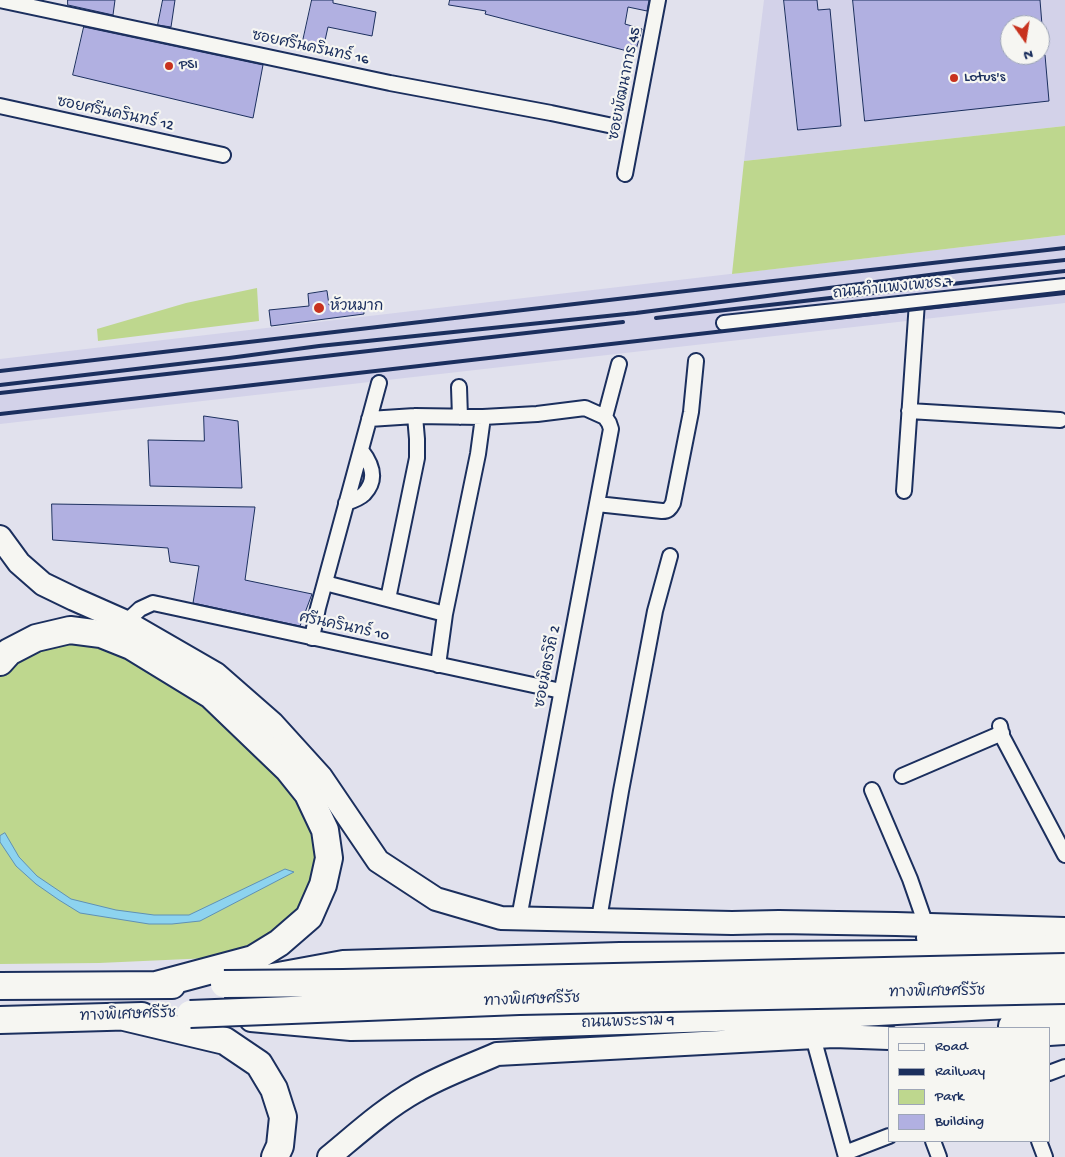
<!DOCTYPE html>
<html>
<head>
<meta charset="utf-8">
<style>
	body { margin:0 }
	#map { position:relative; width:1065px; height:1157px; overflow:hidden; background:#e1e1ed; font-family:"Gochi Hand",sans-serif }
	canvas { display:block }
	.legend { position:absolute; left:888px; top:1027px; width:162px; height:115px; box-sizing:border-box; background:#f6f6f2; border:1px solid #9ea6b7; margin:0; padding:6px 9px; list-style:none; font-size:15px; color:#1b2f5e }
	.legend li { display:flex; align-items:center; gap:10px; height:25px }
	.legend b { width:25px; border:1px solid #9ea6b7 }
	.north { position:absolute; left:1000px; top:15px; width:50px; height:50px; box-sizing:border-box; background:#f6f6f2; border:1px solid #9ea6b7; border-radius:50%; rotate:167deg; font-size:14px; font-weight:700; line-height:20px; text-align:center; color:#1b2f5e }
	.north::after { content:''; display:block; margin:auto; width:18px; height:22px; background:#c8321e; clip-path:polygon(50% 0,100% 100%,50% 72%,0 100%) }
</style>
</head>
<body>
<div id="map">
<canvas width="1065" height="1157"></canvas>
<ul class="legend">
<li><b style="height:6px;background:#f6f6f2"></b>Road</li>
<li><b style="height:6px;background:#1b2f5e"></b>Railway</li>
<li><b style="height:14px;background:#bed78e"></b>Park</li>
<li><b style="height:14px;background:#b1b0e1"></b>Building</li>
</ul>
<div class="north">N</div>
</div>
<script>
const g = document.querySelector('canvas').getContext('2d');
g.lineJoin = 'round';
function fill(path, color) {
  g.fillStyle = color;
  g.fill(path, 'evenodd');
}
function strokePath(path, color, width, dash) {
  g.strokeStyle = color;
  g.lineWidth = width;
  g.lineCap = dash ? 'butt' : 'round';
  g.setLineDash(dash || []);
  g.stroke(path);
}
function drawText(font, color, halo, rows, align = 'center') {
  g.font = font + ' "Gochi Hand","Playpen Sans Thai",sans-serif';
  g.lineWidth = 4.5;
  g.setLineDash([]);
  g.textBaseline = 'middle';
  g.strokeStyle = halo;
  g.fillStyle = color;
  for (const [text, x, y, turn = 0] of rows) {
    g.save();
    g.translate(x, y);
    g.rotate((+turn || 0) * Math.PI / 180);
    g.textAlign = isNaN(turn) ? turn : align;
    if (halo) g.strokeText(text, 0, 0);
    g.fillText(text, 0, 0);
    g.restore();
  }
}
const built = new Path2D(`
	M764 0H1065V126L744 161ZM1010 25H1040V55H1010Z
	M1065 235V303L0 424V359Z`);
const green = new Path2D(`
	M1065 126V235L732 274 744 161Z
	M257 288 259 321 98 341 97 329 186 303Z
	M36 638 131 646 288 769 329 858 279 943 210 958 99 963 0 964V662Z`);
const water = new Path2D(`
	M5 833 19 857 37 876 71 899 116 910 154 915H189L285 869 294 872 200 921 172 924H149L80 913 59 900 36 884 16 866 0 842V836Z`);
const building = new Path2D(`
	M68 0H115L113 15 68 5Z
	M163 0H175L171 27 158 25Z
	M312 0H333V3L376 12 372 36 328 27 322 54 301 50Z
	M450 0H649L647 11 628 7 625 24 642 29 635 53 485 14 486 11 449 5Z
	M784 0H817L818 10 830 9 841 126 798 130Z
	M853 0H1040L1042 25H1010V55H1045L1049 101 865 121Z
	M84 27 263 65 253 118 73 75Z
	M327 291 329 305 363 301 364 314 271 326 269 310 309 306 308 294Z
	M204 416 238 421 242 488 150 486 148 440 204 441Z
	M52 504 255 507 245 580 312 594 300 626 193 603 199 566 170 562 168 548 53 540Z`);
const minor = new Path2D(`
	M0 0 390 83 551 113 613 126
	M0 106 223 155
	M625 174 658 0
	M724 323 1065 286
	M459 387 460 417
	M909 411 1060 420
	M605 417 619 364
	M369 419 415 416 483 417 537 414 585 408 605 417 609 423 611 429 519 918
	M904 491 917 302
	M346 503C352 501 360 498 364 494 378 479 372 464 361 450
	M597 504 662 511C668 511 670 509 673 503L691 412 696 361
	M325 583 445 614
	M388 599 417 458V439L415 416
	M126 622 140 609 153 603 561 691
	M312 638 318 608 379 383
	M438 665 445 614 478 454 483 417
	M1000 726 1002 736 1065 855
	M902 776 1002 733
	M872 790 910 879 926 925
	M599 919 621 791 655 611 670 556
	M813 1037 846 1157
	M1049 1073 1065 1067
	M933 1141 939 1157
	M1039 1141 1045 1157
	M845 1153 889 1136`);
const primary = new Path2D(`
	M0 537 19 563 43 584 74 599 126 622 216 674 272 723 321 777 378 861 436 899 501 918 732 923 779 922 896 924 1065 929
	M267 976 343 962 620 954 918 952 971 954
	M251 1020 351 1029 495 1027 841 1016 1065 1004
	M1049 1034 1065 1033
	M329 1157C357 1134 384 1109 416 1091 441 1076 470 1066 497 1054L834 1036 889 1038`);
const motorway = new Path2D(`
	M0 662 9 652 36 638 70 630 101 634 131 646 211 695 288 769 308 794 325 830 329 858 323 885 309 917 279 943 253 959 156 985
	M930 938 1009 947 1065 949
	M0 986 172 985
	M124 1017 225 1041 259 1064 274 1089 283 1117 280 1146 275 1157
	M0 1020 142 1016
	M1012 1026 1065 1018`);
const rail = new Path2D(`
	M656 318 1065 271
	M0 371 729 286 1065 248
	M0 385 229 358 319 346 636 313 960 271 1065 260
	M0 393 623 322
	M0 414 1065 292`);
const motorwayBridge = new Path2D(`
	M224 984 343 983 1065 967
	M190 1014 519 1001 1065 990`);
const markers = [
	[169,66,5,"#c8321e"],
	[954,78,5,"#c8321e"],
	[319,308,6,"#c8321e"]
];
const streetNames = [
	["ซอยศรีนครินทร์ 16",310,49,12],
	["ซอยพัฒนาการ 45",626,84,-79],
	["ซอยศรีนครินทร์ 12",115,115,12],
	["ถนนกำแพงเพชร 7",893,289,-6],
	["ศรีนครินทร์ 10",344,628,12],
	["ซอยมิตรวิถี 2",549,667,-79],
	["ทางพิเศษศรีรัช",937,993,-1],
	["ทางพิเศษศรีรัช",532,1001,-2],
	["ทางพิเศษศรีรัช",128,1016,-2],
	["ถนนพระราม 9",628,1023,-2]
];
const poiNames = [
	["PSI",179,66],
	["Lotus's",964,78],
	["หัวหมาก",330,308]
];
fill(built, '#d3d2e9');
fill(green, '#bed78e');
fill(water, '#8dd3ef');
strokePath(water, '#5f91b5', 1);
fill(building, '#b1b0e1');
strokePath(building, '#1b2f5e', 1);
strokePath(minor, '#1b2f5e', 18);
strokePath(primary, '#1b2f5e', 26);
strokePath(motorway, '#1b2f5e', 30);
strokePath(minor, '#f6f6f2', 14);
strokePath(primary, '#f6f6f2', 22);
strokePath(motorway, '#f6f6f2', 26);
strokePath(rail, '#1b2f5e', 4);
strokePath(motorwayBridge, '#1b2f5e', 30, []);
strokePath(motorwayBridge, '#f6f6f2', 26);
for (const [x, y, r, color] of markers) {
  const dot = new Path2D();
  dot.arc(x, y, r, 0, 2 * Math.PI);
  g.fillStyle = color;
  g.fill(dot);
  strokePath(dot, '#f6f6f2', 2);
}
drawText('15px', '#1b2f5e', '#f6f6f2', streetNames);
drawText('15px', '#1b2f5e', '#f6f6f2', poiNames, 'left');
</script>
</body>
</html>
